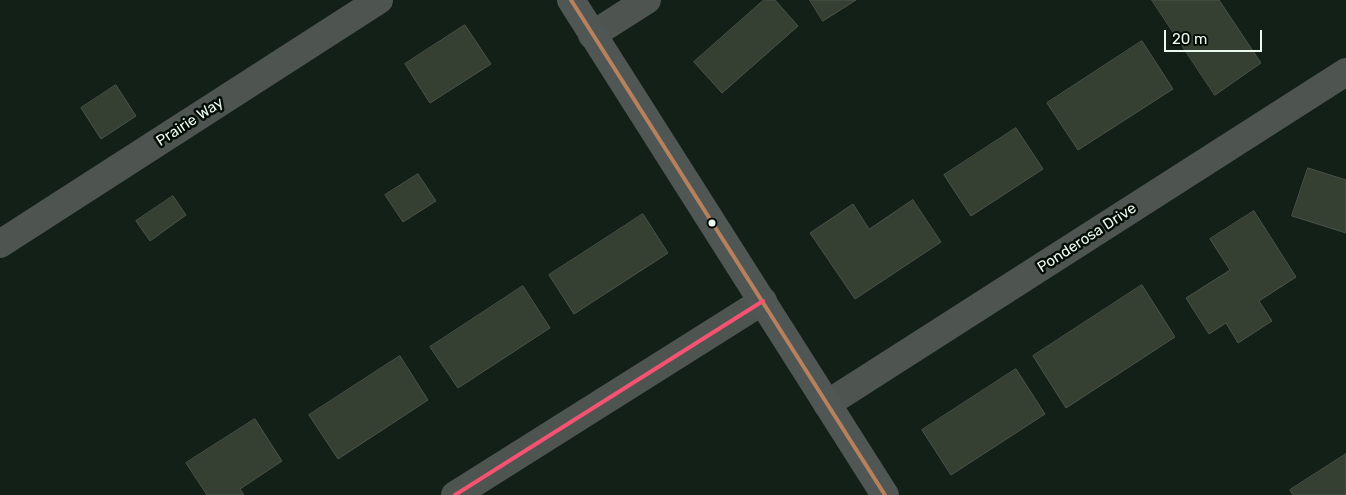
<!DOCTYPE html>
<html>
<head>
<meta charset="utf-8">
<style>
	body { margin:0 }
	#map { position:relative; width:1346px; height:495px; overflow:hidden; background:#132017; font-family:Rubik,sans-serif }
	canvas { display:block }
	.scale { position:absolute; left:1164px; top:30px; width:98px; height:22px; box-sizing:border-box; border:2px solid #ebfaee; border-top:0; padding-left:6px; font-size:15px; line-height:18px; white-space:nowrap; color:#ebfaee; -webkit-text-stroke:4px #040c05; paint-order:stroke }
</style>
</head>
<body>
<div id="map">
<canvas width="1346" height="495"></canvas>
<div class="scale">20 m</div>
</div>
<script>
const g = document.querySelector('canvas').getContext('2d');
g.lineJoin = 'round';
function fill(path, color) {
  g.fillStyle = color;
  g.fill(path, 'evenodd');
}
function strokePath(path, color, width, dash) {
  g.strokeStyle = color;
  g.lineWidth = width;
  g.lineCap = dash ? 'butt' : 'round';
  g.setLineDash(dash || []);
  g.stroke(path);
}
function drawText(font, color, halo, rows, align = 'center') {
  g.font = font + ' Rubik,sans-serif';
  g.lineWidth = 5;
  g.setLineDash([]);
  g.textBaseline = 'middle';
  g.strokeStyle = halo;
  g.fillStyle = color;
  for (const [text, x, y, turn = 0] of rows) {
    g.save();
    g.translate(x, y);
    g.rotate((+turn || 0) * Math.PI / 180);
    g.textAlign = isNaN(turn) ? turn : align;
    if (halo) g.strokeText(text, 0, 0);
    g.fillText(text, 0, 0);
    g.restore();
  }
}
const building = new Path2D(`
	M764 0H775L798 26 722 93 694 62Z
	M810 0H856L823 21Z
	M1152 0H1219L1261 63 1215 95Z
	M465 25 491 64 430 103 405 64Z
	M1142 41 1173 89 1078 150 1047 103Z
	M116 85 136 116 101 139 81 108Z
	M1016 128 1043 169 971 216 944 175Z
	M1308 168 1346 180V233L1292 216Z
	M418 174 436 201 403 222 385 195Z
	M173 196 186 215 150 241 136 221Z
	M913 200 941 242 855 299 810 233 853 204 869 229Z
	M1254 211 1296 277 1259 301 1272 321 1238 343 1226 323 1209 334 1186 298 1230 270 1210 239Z
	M643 214 668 253 574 314 549 275Z
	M1142 285 1175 337 1066 408 1033 356Z
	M523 286 550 328 458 388 430 347Z
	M400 356 428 400 338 459 309 415Z
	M1016 369 1045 414 951 475 922 430Z
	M255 419 282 461 240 489 244 495H207L186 463Z
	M1346 454V495H1293L1290 490Z`);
const street = new Path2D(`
	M592 35 647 0
	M0 244 379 0
	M827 404 1346 72
	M455 495 763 301`);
const secondary = new Path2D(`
	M571 0 885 495`);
const bus1 = new Path2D(`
	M571 0 885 495`);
const bus2 = new Path2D(`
	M455 495 763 301`);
const markers = [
	[712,223,4.5,"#ebfaee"]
];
const streetNames = [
	["Prairie Way",190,122,-33],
	["Ponderosa Drive",1087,238,-33]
];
fill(building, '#354033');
strokePath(building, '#4b534a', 1);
strokePath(street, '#4e5551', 28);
strokePath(secondary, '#4f5653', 28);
strokePath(bus1, '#b6815c', 4);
strokePath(bus2, '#f65372', 4);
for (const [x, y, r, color] of markers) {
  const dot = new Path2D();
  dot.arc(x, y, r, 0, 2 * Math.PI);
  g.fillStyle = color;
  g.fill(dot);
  strokePath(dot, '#040c05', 2);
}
drawText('15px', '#ebfaee', '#040c05', streetNames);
</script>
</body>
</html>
